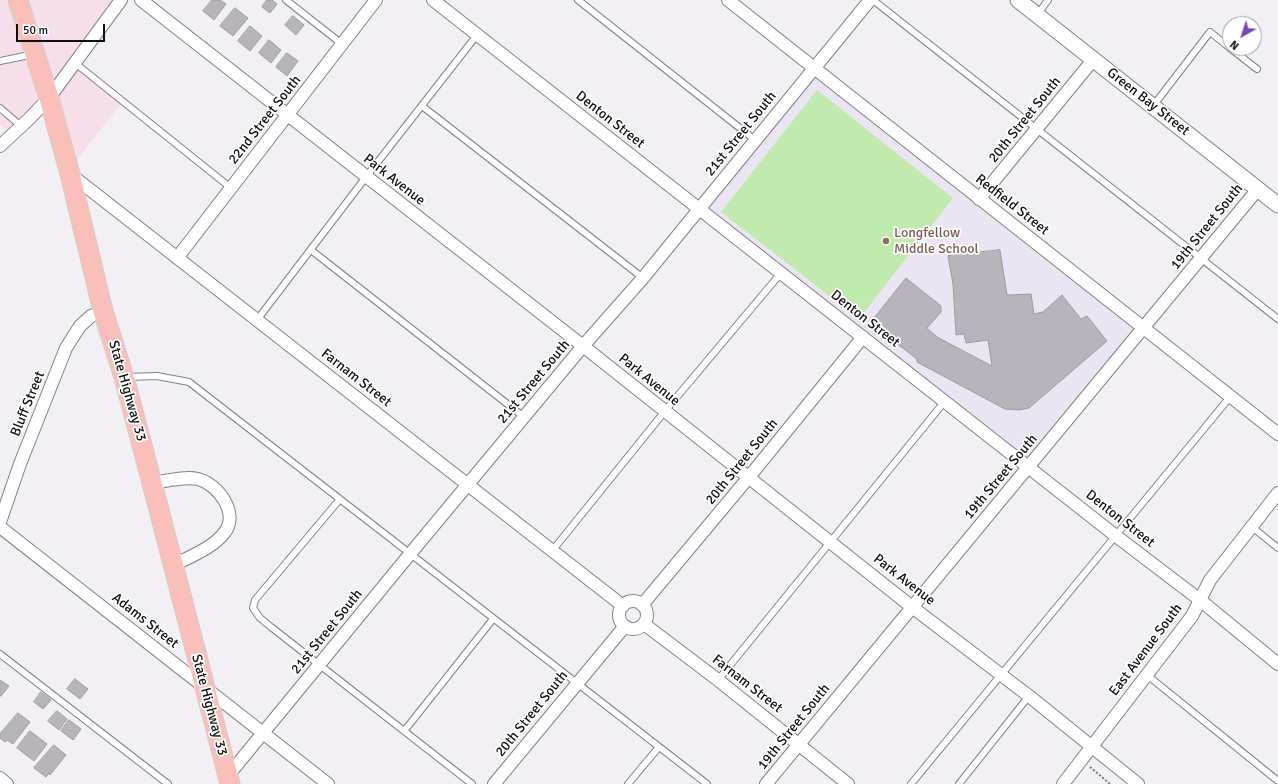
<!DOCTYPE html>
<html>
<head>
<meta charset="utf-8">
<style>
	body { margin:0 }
	#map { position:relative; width:1278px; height:784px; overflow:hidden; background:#f2eff5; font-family:Signika,sans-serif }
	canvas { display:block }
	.north { position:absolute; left:1222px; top:16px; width:40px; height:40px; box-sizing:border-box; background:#fff; border:1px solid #9f9f9f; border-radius:50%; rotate:219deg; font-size:11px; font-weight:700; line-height:16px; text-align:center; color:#0f0e10 }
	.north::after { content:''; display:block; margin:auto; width:14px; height:18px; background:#7446be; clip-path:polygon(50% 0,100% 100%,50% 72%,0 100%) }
	.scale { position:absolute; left:16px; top:24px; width:89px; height:18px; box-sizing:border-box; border:2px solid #0f0e10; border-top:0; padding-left:5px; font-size:12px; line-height:14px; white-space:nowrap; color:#0f0e10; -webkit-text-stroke:3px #fff; paint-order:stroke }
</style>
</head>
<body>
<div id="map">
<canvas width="1278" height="784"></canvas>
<div class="north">N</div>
<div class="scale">50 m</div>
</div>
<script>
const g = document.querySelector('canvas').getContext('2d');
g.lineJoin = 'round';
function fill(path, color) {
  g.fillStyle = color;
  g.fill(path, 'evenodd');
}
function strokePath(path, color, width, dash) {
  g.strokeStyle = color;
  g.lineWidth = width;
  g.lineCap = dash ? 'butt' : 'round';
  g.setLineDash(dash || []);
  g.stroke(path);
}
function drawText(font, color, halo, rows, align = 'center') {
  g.font = font + ' Signika,sans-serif';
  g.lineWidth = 3.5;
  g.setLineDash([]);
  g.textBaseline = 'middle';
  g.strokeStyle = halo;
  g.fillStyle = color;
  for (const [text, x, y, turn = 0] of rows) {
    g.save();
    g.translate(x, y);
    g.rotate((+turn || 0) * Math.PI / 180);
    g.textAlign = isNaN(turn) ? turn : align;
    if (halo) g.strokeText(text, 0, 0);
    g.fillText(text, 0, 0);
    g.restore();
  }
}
const commercial = new Path2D(`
	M0 0H121L75 63 123 101 79 157 70 174 49 99 12 135 0 125Z`);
const built = new Path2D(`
	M814 68 1144 328 1029 467 699 209Z`);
const green = new Path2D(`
	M817 90 953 198 859 319 721 212Z`);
const building = new Path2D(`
	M212 0H220L226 4 214 20 203 11Z
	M267 0H272L277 4 270 13 262 7Z
	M235 8 248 18 233 36 220 26Z
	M293 16 304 25 296 35 285 25Z
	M250 26 262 36 250 51 238 41Z
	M269 40 281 50 271 63 259 53Z
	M287 53 298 61 287 76 276 67Z
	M1000 250 1007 295 1031 294 1034 314 1043 312 1062 295 1081 319 1087 316 1107 341 1029 408 1019 410 1005 409 917 362V359L870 323 906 278 941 306V312L927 328 937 337 992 366 988 340 966 343 964 334 956 335 953 284 948 256Z
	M75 679 88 689 80 699 67 689Z
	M0 680 9 686 1 696H0Z
	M41 692 51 700 43 709 34 702Z
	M57 711 67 719 59 730 48 721Z
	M18 713 30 722 13 744 7 740 5 742 0 738V734Z
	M69 720 81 729 73 740 61 731Z
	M30 731 47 744 34 761 17 748Z
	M54 745 66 755 50 775 49 773 46 777 34 768Z`);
const path = new Path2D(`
	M1090 767 1110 784`);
const service = new Path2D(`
	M286 0 342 44
	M578 0 755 140
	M873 0 1278 319
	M1037 15 1048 0
	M1230 48 1257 69
	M0 61 34 54
	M75 63 231 188
	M422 106 643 278
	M1153 106 1210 32 1230 48
	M0 108 21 126
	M311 250 524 417
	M257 320 366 177 477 35
	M127 377 157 376 189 382 707 784
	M340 499 255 600 253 608 260 618 271 627 472 784
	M1252 527 1278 548
	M552 551 665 411 781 273
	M0 654 168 784
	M1147 675 1278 781
	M718 680 945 401
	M405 730 493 619
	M628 784 659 747
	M911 784C1017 654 1125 526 1230 397
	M959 784 1029 696`);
const minor = new Path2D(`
	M141 0 583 346 912 607 1029 696 1138 784
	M433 0 1116 536 1200 600 1278 664
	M728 0 1278 434
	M0 146 30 118 49 98 121 0
	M70 174 623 606
	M979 199 1093 60
	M177 258 376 0
	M152 483C167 481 184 476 198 479 218 484 239 513 225 532 213 548 191 556 174 565
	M0 522 20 464 66 348 80 326 91 316 103 311
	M0 527 328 784
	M619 615a14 14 0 1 1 28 0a14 14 0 1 1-28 0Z
	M642 605 749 477 863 337
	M644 624 718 680 848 784
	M0 778 7 784
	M226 778 410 554 583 346 643 278 870 0
	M494 784 625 626
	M766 784 1258 189
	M1063 784 1192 616 1210 580 1278 493`);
const tertiary = new Path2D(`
	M1018 0 1278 205`);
const primary = new Path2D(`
	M18 0 49 98 70 174 103 311 124 377 152 483 230 784`);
const markers = [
	[886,241,4,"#8d6e63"]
];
const streetNames = [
	["Green Bay Street",1148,102,38],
	["22nd Street South",265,120,-52],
	["Denton Street",610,120,38],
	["20th Street South",1025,120,-51],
	["21st Street South",741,134,-51],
	["Park Avenue",394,180,38],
	["Redfield Street",1012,205,38],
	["19th Street South",1207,227,-51],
	["Denton Street",865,319,38],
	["Farnam Street",356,378,38],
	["Park Avenue",649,380,39],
	["21st Street South",534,382,-50],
	["State Highway 33",127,391,74],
	["Bluff Street",28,404,-68],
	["20th Street South",742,462,-51],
	["19th Street South",1001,477,-50],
	["Denton Street",1120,519,38],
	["Park Avenue",904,580,38],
	["Adams Street",145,621,38],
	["21st Street South",327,632,-51],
	["East Avenue South",1146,650,-53],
	["Farnam Street",747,684,38],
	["State Highway 33",209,705,75],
	["20th Street South",532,714,-51],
	["19th Street South",794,727,-51]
];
const educationNames = [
	["Longfellow",894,233],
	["Middle School",894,249]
];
fill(commercial, '#f6dfeb');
fill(built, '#ebe4f2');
fill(green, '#c1eaaf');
fill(building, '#b7b5bb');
strokePath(building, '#9e9ca2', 1);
strokePath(service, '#828085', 8);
strokePath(minor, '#828085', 14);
strokePath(tertiary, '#828085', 17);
strokePath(primary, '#cfcfcf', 21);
strokePath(path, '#767478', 2, [2, 2]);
strokePath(service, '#fff', 6);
strokePath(minor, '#fff', 12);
strokePath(tertiary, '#fff', 15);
strokePath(primary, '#fabfb9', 19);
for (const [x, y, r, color] of markers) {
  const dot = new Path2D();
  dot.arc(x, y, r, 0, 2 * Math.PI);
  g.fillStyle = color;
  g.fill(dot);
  strokePath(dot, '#fff', 1.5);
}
drawText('14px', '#0f0e10', '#fff', streetNames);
drawText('14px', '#785e54', '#fff', educationNames, 'left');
</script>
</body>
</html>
